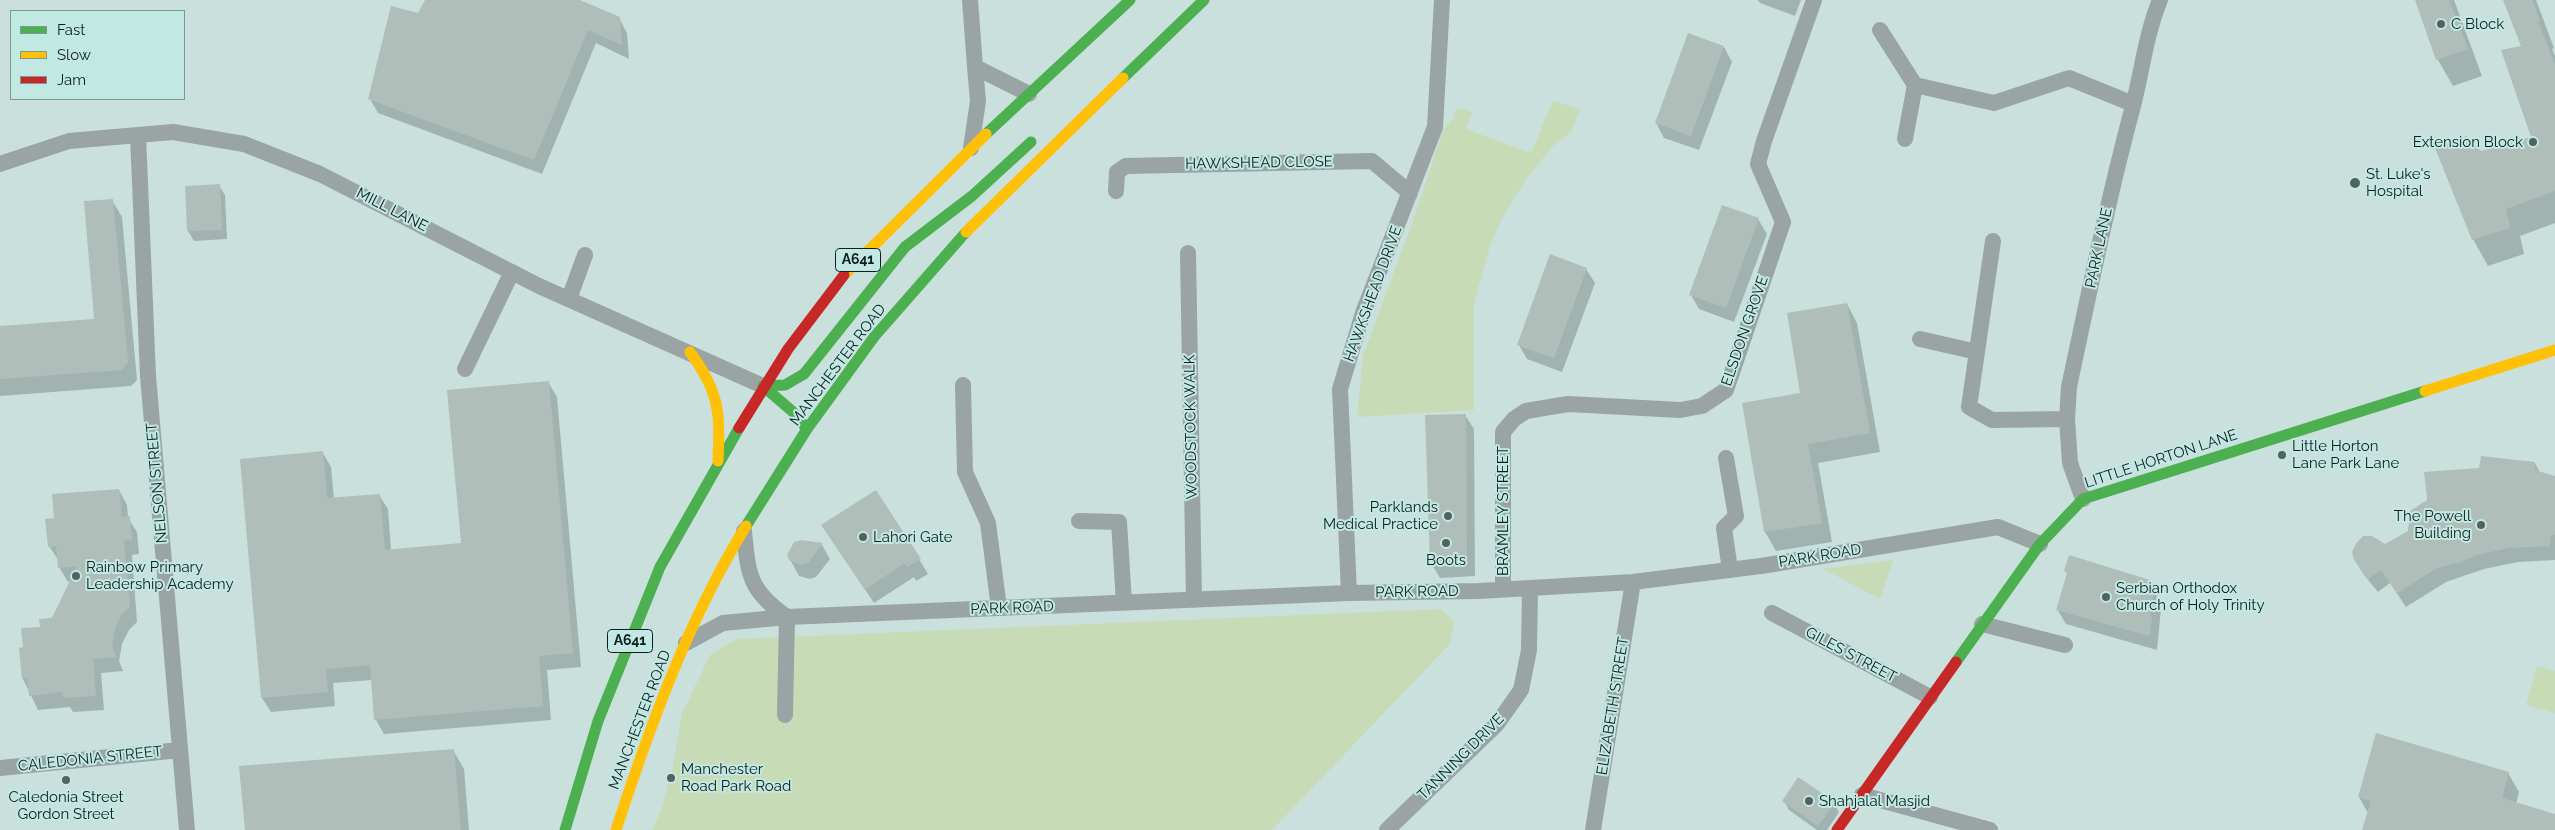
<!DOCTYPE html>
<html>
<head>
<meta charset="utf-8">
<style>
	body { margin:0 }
	#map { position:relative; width:2555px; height:830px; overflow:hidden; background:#cae0dd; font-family:Raleway,sans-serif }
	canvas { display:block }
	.legend { position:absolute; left:10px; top:10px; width:175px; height:90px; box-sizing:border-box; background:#c2e8e4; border:1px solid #7b9895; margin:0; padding:6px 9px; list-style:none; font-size:15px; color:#101f1e }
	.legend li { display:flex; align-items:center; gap:10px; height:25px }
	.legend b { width:25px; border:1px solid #7b9895 }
</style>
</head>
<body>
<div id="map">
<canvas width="2555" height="830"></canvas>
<ul class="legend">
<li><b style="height:6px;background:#4caf50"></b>Fast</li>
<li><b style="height:6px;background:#ffc107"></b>Slow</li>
<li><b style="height:6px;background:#c62828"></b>Jam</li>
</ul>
</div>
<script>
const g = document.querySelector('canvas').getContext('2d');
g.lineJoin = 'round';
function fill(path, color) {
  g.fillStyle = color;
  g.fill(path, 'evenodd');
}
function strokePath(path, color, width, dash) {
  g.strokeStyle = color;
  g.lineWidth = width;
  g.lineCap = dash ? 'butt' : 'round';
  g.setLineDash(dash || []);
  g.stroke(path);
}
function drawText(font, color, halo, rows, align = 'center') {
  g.font = font + ' Raleway,sans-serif';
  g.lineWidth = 4;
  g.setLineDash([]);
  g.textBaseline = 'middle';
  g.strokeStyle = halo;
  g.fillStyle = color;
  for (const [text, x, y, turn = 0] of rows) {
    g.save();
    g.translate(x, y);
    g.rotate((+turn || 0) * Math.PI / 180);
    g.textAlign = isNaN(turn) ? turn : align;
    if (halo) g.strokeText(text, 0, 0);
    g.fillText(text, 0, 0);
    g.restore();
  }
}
const green = new Path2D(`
	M1553 101 1580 109 1571 132 1552 147 1525 181 1501 220 1490 246 1474 304V410L1357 417 1363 355 1410 229 1444 128 1454 118 1455 110 1462 108 1472 112 1466 129 1531 153Z
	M1893 560 1880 599 1823 569Z
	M1441 609 1454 621 1449 645 1272 830H652L661 810 672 771 682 713 710 655 737 639Z
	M2537 666 2555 671V713L2526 705Z`);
const shadow = new Path2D(`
	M426 0H577L619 18 627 33 629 59 596 43 542 174 378 113 370 99Z
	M1758 0H1801L1795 16 1760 3Z
	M2416 0H2454L2482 76 2453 86 2438 60Z
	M2504 0H2536L2554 48 2552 49 2555 56V223L2520 236 2524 254 2488 266 2473 239 2481 152 2533 138 2522 46Z
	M1724 47 1732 62 1699 150 1664 138 1656 123Z
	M219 186 225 195 227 239 194 241 188 231Z
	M112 200 122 217 137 380 131 386 0 396V327L95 320Z
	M1758 219 1767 234 1734 322 1699 309 1691 295Z
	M1586 269 1595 283 1562 372 1527 359 1519 345Z
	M1847 304 1857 323 1880 452 1818 463 1832 542 1776 551 1765 532 1743 404 1802 394Z
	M548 382 557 397 581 667 547 670 551 720 384 734 376 720 372 680 333 683 335 706 271 712 262 698 323 453 331 467 334 499 379 495 388 509 391 550 462 544Z
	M1465 415 1474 429 1475 576 1440 578 1431 563Z
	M2535 463 2540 473 2555 477V560L2518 562 2484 569 2446 582 2406 607 2390 583 2378 592 2364 575 2355 560 2385 545Z
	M119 490 127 505 128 518 137 532 139 554 132 555 137 622 129 630 122 644 119 661 123 671 101 673 104 710 73 712 70 707 38 710 23 679 24 648 41 628 53 619 71 581 68 582 59 567V561L49 546 55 519Z
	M823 526 919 559 928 574 916 581 914 577 874 603Z
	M801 541 822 545 830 559 816 577 810 579 799 576 791 561Z
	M2065 571 2149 581 2157 596 2156 601 2161 609 2157 650 2066 624 2057 609 2068 576Z
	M453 750 464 769 469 830H246Z
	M2508 773 2519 792 2516 804 2555 815V830H2364L2368 813 2359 797Z
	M1784 801 1834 803 1839 812 1827 830H1817L1789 810Z`);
const building = new Path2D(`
	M425 0H580L620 17 622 45 588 30 534 160 368 99 391 6 418 13Z
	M2415 0H2449L2468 49 2436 60Z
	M2503 0H2532L2540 21 2538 22 2555 64V191L2506 209 2510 228 2472 240 2435 148 2467 136 2481 151 2531 137 2501 50 2521 46Z
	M1688 33 1724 46 1691 136 1655 123Z
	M220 184 222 230 187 231 185 186Z
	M113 199 128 362 122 370 0 379V326L94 319 84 201Z
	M1722 205 1759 218 1726 308 1689 295Z
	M1550 254 1587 268 1554 358 1517 345Z
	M1847 303 1870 433 1808 444 1822 523 1764 532 1742 403 1800 393 1787 313Z
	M549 381 573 653 539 656 543 706 374 720 370 665 326 669 328 692 261 698 240 459 323 451 327 498 380 494 385 550 461 543 447 390Z
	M1466 414 1467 562 1430 564 1425 415Z
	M2481 456 2535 462V470L2555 476V535H2551L2550 546 2509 548 2476 555 2461 562 2437 568 2397 593 2381 570 2368 579 2354 560 2352 552 2357 542 2363 536H2372L2385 544 2408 531 2410 511 2427 500 2424 472 2479 468Z
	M119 489 122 517 130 516 132 540 124 541 130 607 121 615 115 629 112 646 116 657 93 659 96 696 63 698V692L29 696 27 679H22L19 648 23 647 21 628 40 627 39 619 52 618 77 566 58 568 56 546 48 547 45 519 54 518 52 494Z
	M876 490 921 559 907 567 904 563 865 590 821 525Z
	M801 540 823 543 808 563 801 565 790 561 787 555 794 542Z
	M2069 555 2150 580 2148 589 2153 594V604L2150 615 2152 618 2149 636 2056 610 2067 573 2064 571Z
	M2376 733 2509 772 2502 798 2555 814V830H2362L2371 801 2358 797Z
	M454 749 461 830H245L239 766Z
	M1798 777 1835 802 1818 826 1782 801Z`);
const street = new Path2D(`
	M970 0 975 67
	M1880 30 1915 85 1994 103 2069 78 2133 104
	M138 135 148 376 187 830
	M1905 139 1915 85
	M971 148 978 101 975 67 1029 94
	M0 164 69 141 173 132 244 144 320 174 539 286 763 386
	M1116 191 1117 172 1126 166 1372 161 1410 193
	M1993 241 1969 407 1992 420 2067 419
	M1188 253 1194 600
	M569 299 585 255
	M1920 339 1977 352
	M465 369 512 272
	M963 385 965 472 988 523 999 608
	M1726 458 1736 516 1724 528 1730 570
	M2083 499 2070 463 2067 419 2069 387C2089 293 2108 199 2133 106 2142 71 2146 34 2160 0
	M1079 521 1119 522 1124 603
	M1503 589V432L1514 419 1526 411 1568 404 1680 410 1702 406 1726 390 1783 222 1758 164 1764 141 1814 0
	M1349 593 1340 389 1363 313 1435 127 1442 0
	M1772 613 1930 697
	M1982 624 2065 645
	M686 643 723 623 787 617C749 591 748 574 744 531
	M785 715 787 617 1349 593 1479 591 1633 582 1761 566 1998 527 2040 544
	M0 768 180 750
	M1862 795 1990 830
	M1387 830 1497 724 1521 690 1529 650 1530 588
	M1593 830 1633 582`);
const fast = new Path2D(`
	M1123 78 1204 0
	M986 134 1130 0
	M763 386 785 385 804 374 905 247 972 196 1031 142
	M763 386 792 411 807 429
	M746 526 807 429 874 337 966 232
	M1956 662 2040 544 2083 499 2425 391
	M565 830 598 721 660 567 739 428`);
const slow = new Path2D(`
	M966 232 1123 78
	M844 275 986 134
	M690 352C720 393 720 412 718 461
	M2425 391 2555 350
	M616 830C650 726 688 620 746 526`);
const jam = new Path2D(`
	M739 428 788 349 844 275
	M1837 830 1956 662`);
const markers = [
	[2441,24,5,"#516361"],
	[2533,142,5,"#516361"],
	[2355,183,6,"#516361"],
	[2282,455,5,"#516361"],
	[1448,516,5,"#516361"],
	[2481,525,5,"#516361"],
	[863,537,5,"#516361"],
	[1446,543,5,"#516361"],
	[76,576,5,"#516361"],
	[2106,597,5,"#516361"],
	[671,778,5,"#516361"],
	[66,780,5,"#516361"],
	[1809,801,5,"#516361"]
];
const shields = [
	[858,260,45],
	[630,641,45]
];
const shieldNames = [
	["A641",858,260],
	["A641",630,641]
];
const poiNames = [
	["C Block",2451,24],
	["Extension Block",2523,142,"right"],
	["St. Luke's",2366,174],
	["Hospital",2366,191],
	["Little Horton",2292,446],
	["Lane Park Lane",2292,463],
	["Parklands",1438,507,"right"],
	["Medical Practice",1438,524,"right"],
	["The Powell",2471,516,"right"],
	["Building",2471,533,"right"],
	["Lahori Gate",873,537],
	["Boots",1446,560,"center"],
	["Rainbow Primary",86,567],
	["Leadership Academy",86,584],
	["Serbian Orthodox",2116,588],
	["Church of Holy Trinity",2116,605],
	["Manchester",681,769],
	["Road Park Road",681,786],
	["Caledonia Street",66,797,"center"],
	["Gordon Street",66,814,"center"],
	["Shahjalal Masjid",1819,801]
];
const streetNames = [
	["HAWKSHEAD CLOSE",1259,163,-1],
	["MILL LANE",392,210,27],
	["PARK LANE",2099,248,-78],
	["HAWKSHEAD DRIVE",1373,294,-70],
	["ELSDON GROVE",1745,331,-71],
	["MANCHESTER ROAD",838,365,-53],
	["WOODSTOCK WALK",1191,427,-91],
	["LITTLE HORTON LANE",2161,459,-18],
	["NELSON STREET",157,483,-95],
	["BRAMLEY STREET",1503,511,-90],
	["PARK ROAD",1820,556,-9],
	["PARK ROAD",1417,592,-1],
	["PARK ROAD",1012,608,-2],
	["GILES STREET",1851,655,28],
	["ELIZABETH STREET",1613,706,-81],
	["MANCHESTER ROAD",640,720,-69],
	["TANNING DRIVE",1461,757,-45],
	["CALEDONIA STREET",90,759,-6]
];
fill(green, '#c7dcb6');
fill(shadow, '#0003');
fill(building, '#b0beba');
strokePath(street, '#9aa4a4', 16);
strokePath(fast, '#4caf50', 11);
strokePath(slow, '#ffc107', 11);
strokePath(jam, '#c62828', 11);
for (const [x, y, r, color] of markers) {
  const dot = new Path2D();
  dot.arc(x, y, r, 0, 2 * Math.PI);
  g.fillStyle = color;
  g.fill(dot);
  strokePath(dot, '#c2e8e4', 2);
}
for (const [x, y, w] of shields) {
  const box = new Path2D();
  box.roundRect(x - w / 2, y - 11.5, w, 23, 4);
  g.fillStyle = '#c2e8e4';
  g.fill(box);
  strokePath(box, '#101f1e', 1);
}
drawText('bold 14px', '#101f1e', null, shieldNames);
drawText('15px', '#101f1e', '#c2e8e4', poiNames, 'left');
drawText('15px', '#101f1e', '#c2e8e4', streetNames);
</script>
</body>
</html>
